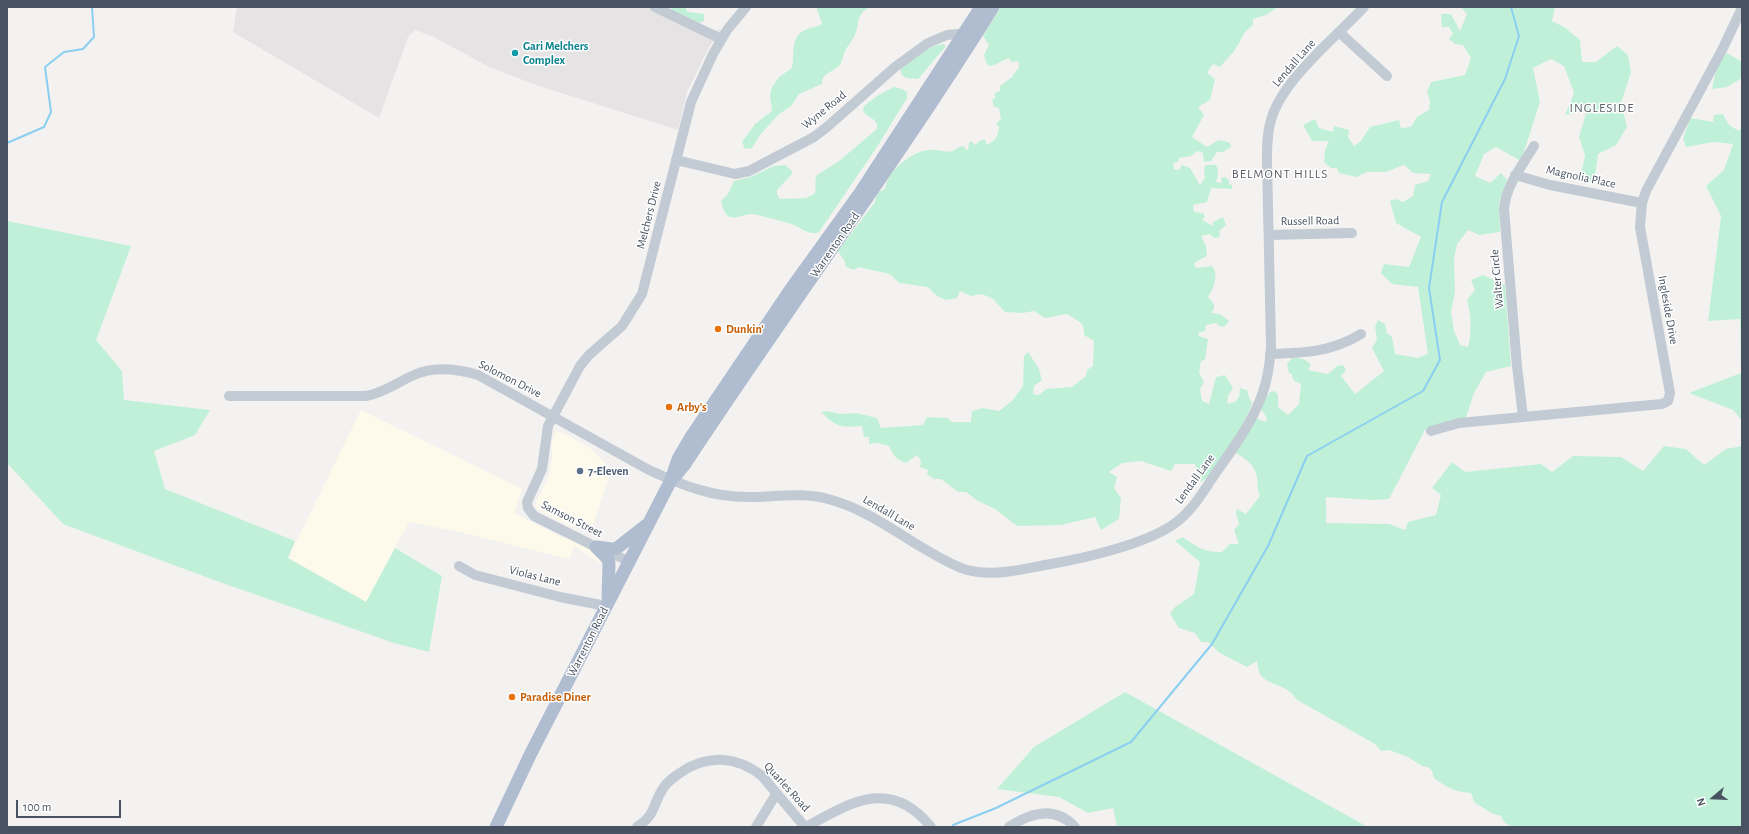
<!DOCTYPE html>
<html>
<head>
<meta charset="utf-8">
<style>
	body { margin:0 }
	#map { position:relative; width:1749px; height:834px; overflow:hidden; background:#f4f2f1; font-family:"Alegreya Sans",sans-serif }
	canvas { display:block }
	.frame { position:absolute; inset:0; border:8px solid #485260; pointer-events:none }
	.north { position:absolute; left:1693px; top:778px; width:40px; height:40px; -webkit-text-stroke:3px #fff; paint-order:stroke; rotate:251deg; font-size:11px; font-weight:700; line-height:16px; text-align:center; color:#485260 }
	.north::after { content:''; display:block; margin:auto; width:14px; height:18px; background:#485260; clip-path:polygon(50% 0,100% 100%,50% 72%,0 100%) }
	.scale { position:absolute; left:16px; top:800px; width:105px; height:18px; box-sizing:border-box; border:2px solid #485260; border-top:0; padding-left:5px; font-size:12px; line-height:14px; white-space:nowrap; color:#485260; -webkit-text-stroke:3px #fff; paint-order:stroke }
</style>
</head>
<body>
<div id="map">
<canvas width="1749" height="834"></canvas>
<div class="frame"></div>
<div class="north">N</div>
<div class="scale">100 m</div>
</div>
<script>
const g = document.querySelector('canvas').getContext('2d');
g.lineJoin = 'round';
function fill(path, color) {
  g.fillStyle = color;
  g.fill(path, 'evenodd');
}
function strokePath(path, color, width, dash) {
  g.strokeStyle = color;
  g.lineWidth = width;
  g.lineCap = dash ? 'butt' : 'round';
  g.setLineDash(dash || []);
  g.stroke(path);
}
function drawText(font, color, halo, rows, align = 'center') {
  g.font = font + ' "Alegreya Sans",sans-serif';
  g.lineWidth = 3;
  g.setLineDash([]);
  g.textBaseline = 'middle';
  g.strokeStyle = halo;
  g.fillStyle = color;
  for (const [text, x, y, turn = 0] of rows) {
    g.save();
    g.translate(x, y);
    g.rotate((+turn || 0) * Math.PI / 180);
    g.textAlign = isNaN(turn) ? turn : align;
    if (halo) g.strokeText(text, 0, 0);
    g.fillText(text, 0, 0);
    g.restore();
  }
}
const commercial = new Path2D(`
	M361 410 522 489 514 513 564 538 603 543 600 563 574 546 570 559 455 531 409 522 367 602 288 558Z
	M556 431 565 434 591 449 607 465 610 474 591 531 565 524 536 508 535 505 549 476 552 458V442Z`);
const education = new Path2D(`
	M237 7H664L704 27 716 30 722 29 709 47 687 92 678 130 536 85 489 67 434 37 415 30 408 37 379 118 233 32Z`);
const green = new Path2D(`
	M671 7H685L688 12 704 14V21L699 23 672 10Z
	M816 7H870C856 15 860 20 856 32 854 39 848 45 845 51 843 55 843 59 841 63 836 72 821 72 822 84L799 94 791 106 778 115 760 135 752 148 745 149 742 142 755 124 772 111 770 95 772 87 779 77 792 68C795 54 789 36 807 29 812 27 817 27 822 24Z
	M1001 7H1278L1266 15 1253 19V25L1245 32 1235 50 1220 67 1213 64 1207 73 1215 79 1210 100 1198 107 1204 115 1192 137 1207 147C1217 142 1217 137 1230 143L1231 147 1223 152H1217L1211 161 1204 162 1203 153 1197 151 1191 156 1179 158 1178 162 1173 163 1174 169 1179 170 1182 165 1190 168 1200 185 1205 178 1204 170 1205 165H1216C1219 170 1218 176 1216 182L1222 183 1221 178 1225 177 1229 180V184L1232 185V189L1211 188 1207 202 1193 205 1194 212 1203 213 1205 217 1202 220 1213 226V222L1223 217 1226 225 1219 231 1220 237 1214 238 1210 234 1201 236 1206 246 1207 256 1194 263 1196 268 1212 266C1219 275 1214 288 1208 297L1214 304V309L1211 313 1220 314 1229 321 1225 326 1221 327 1216 323 1206 325 1205 331 1198 333 1199 336 1208 339 1205 360 1201 361 1199 372 1204 382 1200 389 1202 401 1209 404 1216 377 1225 375 1233 388 1228 396 1227 404 1235 402 1239 397 1240 388 1247 390 1249 397 1252 403C1246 421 1219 473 1201 482L1195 464H1175L1171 471 1141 461 1122 463 1109 472 1117 477 1114 488 1121 498 1119 519 1101 530 1095 517 1061 525 1017 526 995 509 978 501 966 492H958L941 479H934L927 474 928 470 920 467 921 460 917 455 906 463C896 460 893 455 889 446L878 443 869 444V437H864L862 426C840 428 837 427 821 412L827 411 840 414 856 413 877 418 881 428 923 425 927 417 948 418 951 422H971L972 411 983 408 999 411 1012 401 1023 386 1024 356 1028 352 1039 369 1042 380 1034 386 1033 394 1039 395 1046 389 1072 387 1086 376 1087 370 1093 366 1094 341 1084 335C1085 321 1077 321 1067 314L1045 318 1034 311 1023 313 1005 312 993 299 982 294 971 296 960 291 957 298 946 300 937 296 928 287 899 283 890 274 858 267 854 270 846 267 845 262 838 251 875 202 877 193 885 189C887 171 911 152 928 150 936 149 946 153 953 151 957 149 959 146 964 146L965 149 968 150 969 143 971 141 975 145 981 140H986V145C995 141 998 138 999 127L996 124 1001 119 999 108 994 107 992 100 995 98V93L1000 91V86L1012 77 1019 67 1018 61 1011 62 1009 58C1002 60 996 66 989 66L986 62 984 55 989 45 983 36Z
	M1461 7H1555L1552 21 1564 27 1580 40 1582 62H1596L1617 46 1628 55 1631 72 1621 103 1627 127 1616 145 1598 154 1594 183 1580 181 1585 155 1579 137 1587 110 1565 115 1574 93 1564 66 1551 59 1533 68 1540 102 1521 161 1496 147 1484 154 1475 176 1490 183 1501 173 1507 180 1499 203 1500 232 1479 235 1468 230 1457 244 1454 259 1455 292 1451 312 1454 331 1460 345 1468 347C1472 332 1471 315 1467 300L1475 290 1471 280 1483 275 1505 285 1511 366 1486 372 1474 393 1466 417 1425 430 1389 499 1373 500 1326 497V523L1389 524 1405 530 1408 522 1436 515 1441 495 1432 488 1452 462 1465 472 1541 464 1552 472 1573 456 1621 457 1643 471 1664 446 1686 449 1704 465 1726 449 1742 446V827H1513L1505 823 1501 816 1491 813 1474 802 1471 793C1455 792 1446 787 1434 778L1432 771 1428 767 1422 766 1408 757 1389 750 1381 751 1375 744 1297 700C1287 683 1269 687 1260 674 1258 671 1258 665 1257 661L1247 667 1220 653 1208 642H1201L1195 633 1179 628 1170 614 1175 607 1194 594 1200 562 1175 541 1183 537C1198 548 1204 552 1222 552L1230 544H1239L1234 530 1239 524 1236 513 1237 509 1246 514 1260 496C1257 489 1258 484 1257 477 1255 465 1245 458 1236 453L1256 418 1266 422 1267 418 1260 408 1270 392 1274 391 1278 394V407L1288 415 1299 404 1301 384 1293 380 1292 374 1289 373 1287 364 1292 358C1300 358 1306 358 1311 365L1308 370 1328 374 1337 366 1343 365 1346 370 1341 376 1355 394 1384 371 1372 348 1377 340 1375 327 1378 320 1385 324 1387 333 1392 337 1395 354 1418 358 1428 354 1418 287 1392 284 1381 273 1384 264 1409 267 1421 237 1396 223 1390 201 1395 199 1403 202 1413 196 1415 185 1428 181 1431 174 1413 173 1404 165 1386 172H1367L1356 177 1339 173 1337 168H1331L1324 162 1325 150 1329 141H1312L1303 125 1315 119 1319 128 1333 132 1334 126 1349 130 1348 137 1354 146 1361 141 1370 127 1399 120 1401 128 1411 127 1417 117 1429 110 1430 101 1427 92 1431 82 1465 75 1471 58 1463 45 1455 44 1449 39 1453 34 1449 27H1442L1441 14H1451L1460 31 1467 14Z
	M943 44 946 46 918 79 906 78 902 75 900 69C911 58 928 46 943 44Z
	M1727 53 1742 62V78L1727 87 1712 89 1717 66Z
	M894 87 902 89 907 92V98L877 147 819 232C808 237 799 225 788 223 777 220 763 216 752 214 745 214 736 219 730 217 725 216 722 206 721 201L728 194 734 181 753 176 773 166 785 165 792 171V174L777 190V194L780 199 806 198 814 194C818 188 813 181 817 175L839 161 877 129C879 118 868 119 863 111L864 106 877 96Z
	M1723 114 1729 125 1739 131 1742 127V421L1733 410 1689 393 1741 373 1740 319 1708 321 1721 216 1706 186 1724 170 1733 144 1714 142 1686 147 1683 139 1690 118 1713 122 1714 115Z
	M7 221 131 246 96 340 122 371 124 400 210 410 195 435 154 451 165 489 295 541 288 558 366 602 395 548 442 576 429 652 394 643 214 580 63 524 7 463Z
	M1125 692 1366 826 1367 827H1117L1113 808 1088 813 1059 797 997 789 1034 747Z`);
const stream = new Path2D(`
	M7 143 44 127 51 112 45 67 64 52 83 49 94 37 92 7
	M953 825 996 808 1131 742 1212 644 1268 546 1307 456 1423 391 1440 360 1429 288 1442 202 1505 79 1519 36 1511 7`);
const minor = new Path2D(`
	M655 7 721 39
	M1339 32 1387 76
	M676 160 735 174 749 171 814 137 827 127 895 67 928 43 947 35 969 33
	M1515 175 1550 185 1642 203
	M1269 235 1352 233
	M1270 354C1304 353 1332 352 1361 334
	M229 396H366C384 393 398 382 414 375 434 366 458 369 478 375L649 470C682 485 711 497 748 497 774 497 803 492 828 499 863 508 893 530 923 548 937 556 951 565 967 570 995 577 1023 569 1051 564 1085 558 1146 544 1174 524 1191 512 1202 494 1213 477 1231 451 1251 425 1262 395 1268 379 1270 363 1271 346L1267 160C1267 146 1267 133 1271 120 1282 80 1335 38 1364 7
	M1523 417 1517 366 1504 209C1506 185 1522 166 1534 146
	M1431 431 1459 423 1662 404 1668 401 1670 393 1640 227 1642 203 1646 191 1722 50 1742 8
	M629 561 596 547 534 516 528 508 527 502 542 469 548 426 580 366 589 355 622 326 642 294 691 102 713 54 727 30 746 7
	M459 566 475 575 560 597 606 606
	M637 827C657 814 652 804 664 787 668 781 674 777 680 773 707 754 737 756 762 776L805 827
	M756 827 776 794
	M806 827C851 802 891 777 931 827
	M1009 827C1030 813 1055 805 1075 827`);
const major = new Path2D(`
	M675 476 685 464C786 310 896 163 993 7
	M596 547 608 559 609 564 608 598
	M596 547 612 549 617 548 645 526
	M496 827 531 753 671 480 678 459 691 437 793 286 860 193 981 7`);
const markers = [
	[515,53,4,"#0f9aa8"],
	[718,329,4,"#e8710a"],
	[669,407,4,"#e8710a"],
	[580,471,4,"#5c6f8a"],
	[512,697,4,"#e8710a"]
];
const cultureNames = [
	["Gari Melchers",523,46],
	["Complex",523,60]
];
const streetNames = [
	["Lendall Lane",1294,63,-49],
	["Wyne Road",824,110,-39],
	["Magnolia Place",1581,177,12],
	["Melchers Drive",649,215,-76],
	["Russell Road",1310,221,-1],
	["Warrenton Road",835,245,-55],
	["Walter Circle",1497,279,-95],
	["Ingleside Drive",1668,310,80],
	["Solomon Drive",510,379,27],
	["Lendall Lane",1195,479,-54],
	["Lendall Lane",889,513,30],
	["Samson Street",572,519,27],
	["Violas Lane",535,576,14],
	["Warrenton Road",588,642,-63],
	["Quarles Road",787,787,48]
];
const foodNames = [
	["Dunkin'",726,329],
	["Arby's",677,407],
	["Paradise Diner",520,697]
];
const serviceNames = [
	["7-Eleven",588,471]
];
const neighbourhoodNames = [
	["INGLESIDE",1602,108],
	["BELMONT HILLS",1280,174]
];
fill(commercial, '#fdfaec');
fill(education, '#e5e3e3');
fill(green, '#c0f1d8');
strokePath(stream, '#8bcff0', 2);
strokePath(minor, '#c2cad3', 10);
strokePath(major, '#b0bdd0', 13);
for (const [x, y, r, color] of markers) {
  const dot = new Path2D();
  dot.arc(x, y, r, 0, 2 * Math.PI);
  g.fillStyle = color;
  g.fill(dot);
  strokePath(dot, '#fff', 1.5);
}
drawText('bold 12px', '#0d838f', '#fff', cultureNames, 'left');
drawText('12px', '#485260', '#fff', streetNames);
drawText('bold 12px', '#c56008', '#fff', foodNames, 'left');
drawText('bold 12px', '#4e5e75', '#fff', serviceNames, 'left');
g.letterSpacing = '1px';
drawText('13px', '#5d6067', '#fff', neighbourhoodNames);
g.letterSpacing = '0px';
</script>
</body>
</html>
